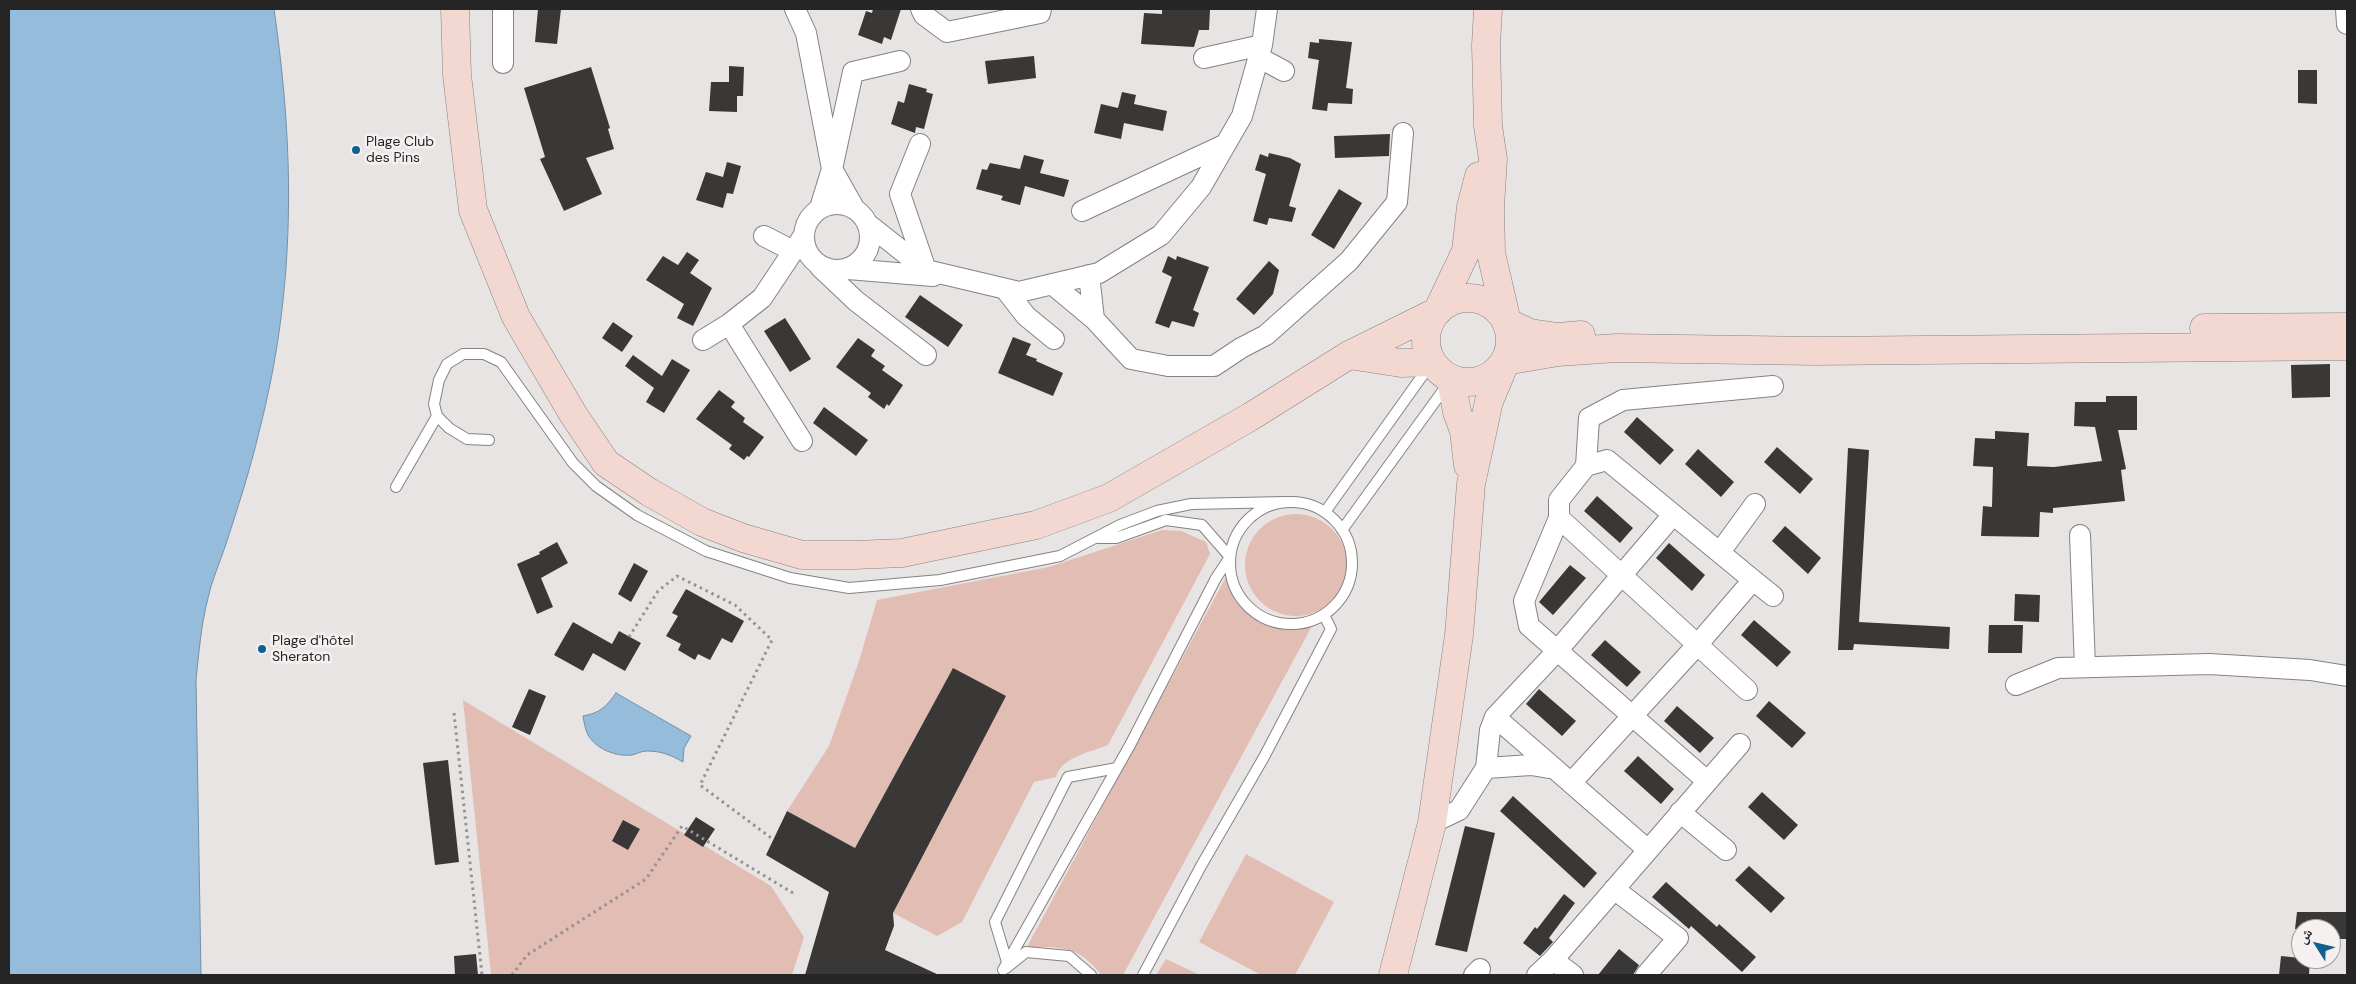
<!DOCTYPE html>
<html>
<head>
<meta charset="utf-8">
<style>
	body { margin:0 }
	#map { position:relative; width:2356px; height:984px; overflow:hidden; background:#e8e4e3; font-family:"DM Sans","Noto Naskh Arabic",sans-serif }
	canvas { display:block }
	.frame { position:absolute; inset:0; border:10px solid #262525; pointer-events:none }
	.north { position:absolute; left:2291px; top:919px; width:50px; height:50px; box-sizing:border-box; background:#f5f1f0; border:1px solid #a29f9f; border-radius:50%; rotate:306deg; font-size:14px; font-weight:700; line-height:20px; text-align:center; color:#262525 }
	.north::after { content:''; display:block; margin:auto; width:18px; height:22px; background:#116092; clip-path:polygon(50% 0,100% 100%,50% 72%,0 100%) }
</style>
</head>
<body>
<div id="map">
<canvas width="2356" height="984"></canvas>
<div class="frame"></div>
<div class="north">ش</div>
</div>
<script>
const g = document.querySelector('canvas').getContext('2d');
g.lineJoin = 'round';
function fill(path, color) {
  g.fillStyle = color;
  g.fill(path, 'evenodd');
}
function strokePath(path, color, width, dash) {
  g.strokeStyle = color;
  g.lineWidth = width;
  g.lineCap = dash ? 'butt' : 'round';
  g.setLineDash(dash || []);
  g.stroke(path);
}
function drawText(font, color, halo, rows, align = 'center') {
  g.font = font + ' "DM Sans",sans-serif';
  g.lineWidth = 5;
  g.setLineDash([]);
  g.textBaseline = 'middle';
  g.strokeStyle = halo;
  g.fillStyle = color;
  for (const [text, x, y, turn = 0] of rows) {
    g.save();
    g.translate(x, y);
    g.rotate((+turn || 0) * Math.PI / 180);
    g.textAlign = isNaN(turn) ? turn : align;
    if (halo) g.strokeText(text, 0, 0);
    g.fillText(text, 0, 0);
    g.restore();
  }
}
const green = new Path2D(`
	M1245 565a51 51 0 1 1 102 0a51 51 0 1 1-102 0Z
	M1162 530 1181 531 1206 542 1210 554 1108 745C1091 752 1061 757 1056 777L1034 782 962 922 937 936 893 913 953 668 855 848 787 811 829 746 859 661 877 600 1049 567Z
	M1227 575C1230 603 1253 624 1281 628 1291 629 1302 627 1312 626L1123 975H1101C1078 945 1062 947 1027 947Z
	M463 700 771 886 804 937 792 975H491Z
	M1246 854 1334 902 1295 975H1261L1199 942Z
	M1166 959 1200 975H1156Z`);
const water = new Path2D(`
	M9 9H274C295 154 296 289 259 432 250 470 238 507 226 544 220 562 212 580 208 598 201 625 199 652 196 680L201 975H9Z
	M616 693 691 736 684 748 683 762C671 755 661 751 647 751 641 751 637 754 632 755 616 757 596 749 588 735 585 729 584 722 583 716 600 713 606 707 616 693Z`);
const building = new Path2D(`
	M538 9H561L557 44 535 42Z
	M873 9H901L891 40 884 37 882 44 858 35 866 11 872 13Z
	M1162 9 1210 10 1209 30H1199L1194 47 1141 44 1144 13 1162 14Z
	M1319 39 1352 42 1346 88 1353 89 1352 104 1328 103 1327 111 1312 109 1319 60 1308 58 1310 42 1319 43Z
	M1034 56 1036 78 988 84 985 61Z
	M729 66 744 67 743 96H737V112L709 111 711 82H729Z
	M591 67 610 128 608 129 614 149 586 158 602 194 564 211 540 159 545 157 524 88Z
	M2298 70H2317V104L2298 103Z
	M909 84 927 89 926 92 933 94 924 129 916 127 915 133 891 124 898 101 904 103Z
	M1122 92 1136 95 1134 104 1167 111 1163 131 1124 123 1121 139 1094 133 1101 104 1118 108Z
	M1390 134 1389 156 1335 158 1334 136Z
	M1269 153 1290 158 1301 164 1289 206 1296 208 1292 222 1269 218 1267 225 1253 221 1266 174 1255 170 1260 154 1268 157Z
	M1024 155 1044 160 1040 173 1069 180 1064 197 1025 186 1020 205 1001 200 1003 196 976 189 982 169 987 170 990 163 1020 169Z
	M727 162 741 166 733 194 727 193 723 208 696 200 706 172 723 177Z
	M1339 189 1362 203 1334 249 1311 235Z
	M687 252 699 260 690 273 712 288 693 326 677 318 684 304 646 280 663 256 678 265Z
	M1168 256 1176 260 1177 256 1209 267 1193 310 1199 313 1194 327 1172 321 1169 328 1155 323 1172 277 1162 272Z
	M1269 261 1279 270 1273 294 1254 315 1236 299Z
	M920 295 963 325 948 347 905 317Z
	M785 318 811 359 790 372 764 331Z
	M613 322 633 336 622 352 602 338Z
	M1013 337 1031 344 1026 355 1037 359 1036 361 1063 373 1053 396 998 373Z
	M858 338 875 350 871 356 885 366 882 370 903 385 889 406 887 404 884 409 868 397 871 393 836 367Z
	M633 355 662 376 672 359 690 370 664 413 646 402 654 388 625 366Z
	M2330 364V397L2292 398 2291 365Z
	M719 390 735 402 731 407 745 418 743 422 764 437 749 457 747 456 744 460 729 449 732 445 696 419Z
	M2106 396H2137V430H2118L2126 469 2121 470 2125 501 2053 508V513L2040 512 2039 537 1981 536 1983 506 1992 507 1993 467 1973 466 1975 438 1995 439V431L2029 433 2027 466 2054 467 2102 461 2095 427 2074 426 2075 402H2106Z
	M824 407 868 440 856 456 813 423Z
	M1637 417 1674 450 1660 465 1624 432Z
	M1777 447 1813 479 1800 494 1764 462Z
	M1848 448 1869 450 1859 622 1950 627 1949 649 1854 644 1853 650H1838Z
	M1698 449 1734 482 1721 497 1685 464Z
	M1597 496 1633 528 1620 543 1584 511Z
	M1785 526 1821 558 1808 574 1772 541Z
	M557 542 568 563 541 578 553 607 537 614 517 564 540 554 539 552Z
	M1669 543 1705 575 1692 591 1656 558Z
	M634 563 648 571 631 602 618 594Z
	M1570 565 1586 578 1553 615 1539 602Z
	M686 589 744 621 732 643 722 638 710 660 698 654 695 660 678 650 681 644 666 636 678 616 672 613Z
	M2015 594 2040 595 2039 622 2014 621Z
	M1754 620 1791 652 1777 667 1741 635Z
	M573 622 612 644 619 631 641 643 625 671 593 653 583 671 554 655Z
	M1989 625H2023L2022 653H1988Z
	M1605 640 1641 672 1627 687 1591 655Z
	M953 668 1006 696 893 913 894 926 885 950 939 975H805L829 892 766 855 787 811 855 848Z
	M529 689 546 696 530 735 512 727Z
	M1539 689 1576 721 1562 736 1526 704Z
	M1769 701 1806 733 1792 748 1756 716Z
	M1677 706 1714 738 1700 753 1664 721Z
	M1638 756 1674 789 1661 804 1624 771Z
	M448 760 459 862 435 865 423 763Z
	M1762 792 1798 825 1784 840 1748 807Z
	M1513 796 1597 873 1584 888 1500 811Z
	M696 817 715 829 703 847 684 835Z
	M623 820 640 829 628 850 612 841Z
	M1465 826 1495 833 1467 952 1435 945Z
	M1749 866 1785 898 1771 913 1735 880Z
	M1666 882 1717 927 1719 924 1756 957 1742 972 1691 926 1689 929 1652 897Z
	M1564 894 1575 903 1549 938 1553 942 1540 956 1523 943 1535 927 1537 929Z
	M2297 912H2347V939H2331V929H2295Z
	M1619 949 1639 965 1633 975H1598Z
	M476 954 478 975H455L454 956Z
	M2281 956 2310 959 2309 975H2279Z`);
const path = new Path2D(`
	M629 637 658 591 677 576 735 605 772 640 700 785 774 840
	M454 713 482 975
	M512 975 527 955 646 879 682 826 793 893`);
const service = new Path2D(`
	M489 440 467 439 449 428 437 416 434 404 439 380 447 364 463 354H484L501 362 573 463 596 486 637 515 706 551 790 578 849 588 940 580 1060 556 1120 525 1157 511 1191 504 1285 502
	M396 487 437 416
	M1230 563a61 61 0 1 1 122 0a61 61 0 1 1-122 0Z
	M1325 512 1430 365
	M1342 530 1447 385
	M1007 962 995 922 1068 777 1117 768
	M1006 968 1026 952 1069 956 1091 975
	M1003 970 1130 745 1216 578 1230 557 1202 525 1166 520 1116 538H1098
	M1143 975 1201 866 1264 757 1331 629 1324 615`);
const minor = new Path2D(`
	M503 9V63
	M795 9 806 33 832 169 854 208
	M921 9 924 15 947 32 1040 13 1041 9
	M2346 9 2347 24
	M1258 57 1284 71
	M1204 58 1262 45
	M920 144 900 194 926 270
	M804 237a33 33 0 1 1 66 0a33 33 0 1 1-66 0Z
	M820 208 832 169 853 72 900 61
	M1082 211 1226 144
	M868 224 926 270 1019 292 1099 273 1161 235 1201 187 1242 116 1262 45 1267 9
	M764 236 793 251
	M820 267 856 301 926 355
	M848 269 933 276
	M1052 284 1094 319 1089 275
	M1005 289 1026 316 1054 339
	M1094 319 1131 359 1168 366H1214L1241 348 1266 335 1349 261 1397 202 1403 133
	M703 340 729 324
	M802 441 729 324 762 298 804 235
	M1586 466 1589 418 1623 400 1773 386
	M1559 518 1524 601 1529 626 1707 781
	M2080 535 2085 667
	M1720 552 1755 504
	M1753 580 1773 596
	M2016 685 2058 668 2209 664 2310 670 2347 676
	M1495 717 1554 768
	M1486 768 1490 730 1495 717 1557 651 1672 516
	M1571 783 1698 644 1753 580 1607 460 1586 466 1559 500V518L1747 690
	M1680 812 1726 850
	M1432 823 1459 810 1486 768 1531 765 1555 769 1648 850
	M1614 889 1678 938 1646 975
	M1553 960 1573 975
	M1474 975 1480 969
	M1537 975 1553 960 1740 744`);
const secondary = new Path2D(`
	M455 9 457 75 473 210 516 317 573 414 606 463 649 492 702 522 743 538 802 555H855L902 553 1036 525 1109 498 1250 417 1349 355 1438 311
	M1488 9 1486 45 1488 126 1493 159 1490 207 1491 253 1507 322
	M1426 340a42 42 0 1 1 84 0a42 42 0 1 1-84 0Z
	M1438 310 1466 251 1471 207 1479 176
	M1508 323 1530 333 1558 337 1581 335
	M2204 328 2347 327
	M1349 355 1401 363 1432 362
	M1505 361 1558 352 1616 348 1816 351 2347 346
	M1451 379 1457 412 1464 431 1468 465
	M1393 975 1432 823 1459 635 1471 484 1489 401 1505 363`);
const markers = [
	[356,150,5,"#116092"],
	[262,649,5,"#116092"]
];
const poiNames = [
	["Plage Club",366,142],
	["des Pins",366,158],
	["Plage d'hôtel",272,641],
	["Sheraton",272,657]
];
fill(green, '#e1bdb4');
fill(water, '#96bcdc');
strokePath(water, '#748fa5', 1);
fill(building, '#3a3737');
strokePath(service, '#858281', 12);
strokePath(minor, '#858281', 22);
strokePath(secondary, '#858281', 29);
strokePath(path, '#959291', 3, [2.5, 4]);
strokePath(service, '#fff', 10);
strokePath(minor, '#fff', 20);
strokePath(secondary, '#f3d7d1', 28);
for (const [x, y, r, color] of markers) {
  const dot = new Path2D();
  dot.arc(x, y, r, 0, 2 * Math.PI);
  g.fillStyle = color;
  g.fill(dot);
  strokePath(dot, '#f5f1f0', 2);
}
drawText('14px', '#262525', '#f5f1f0', poiNames, 'left');
</script>
</body>
</html>
